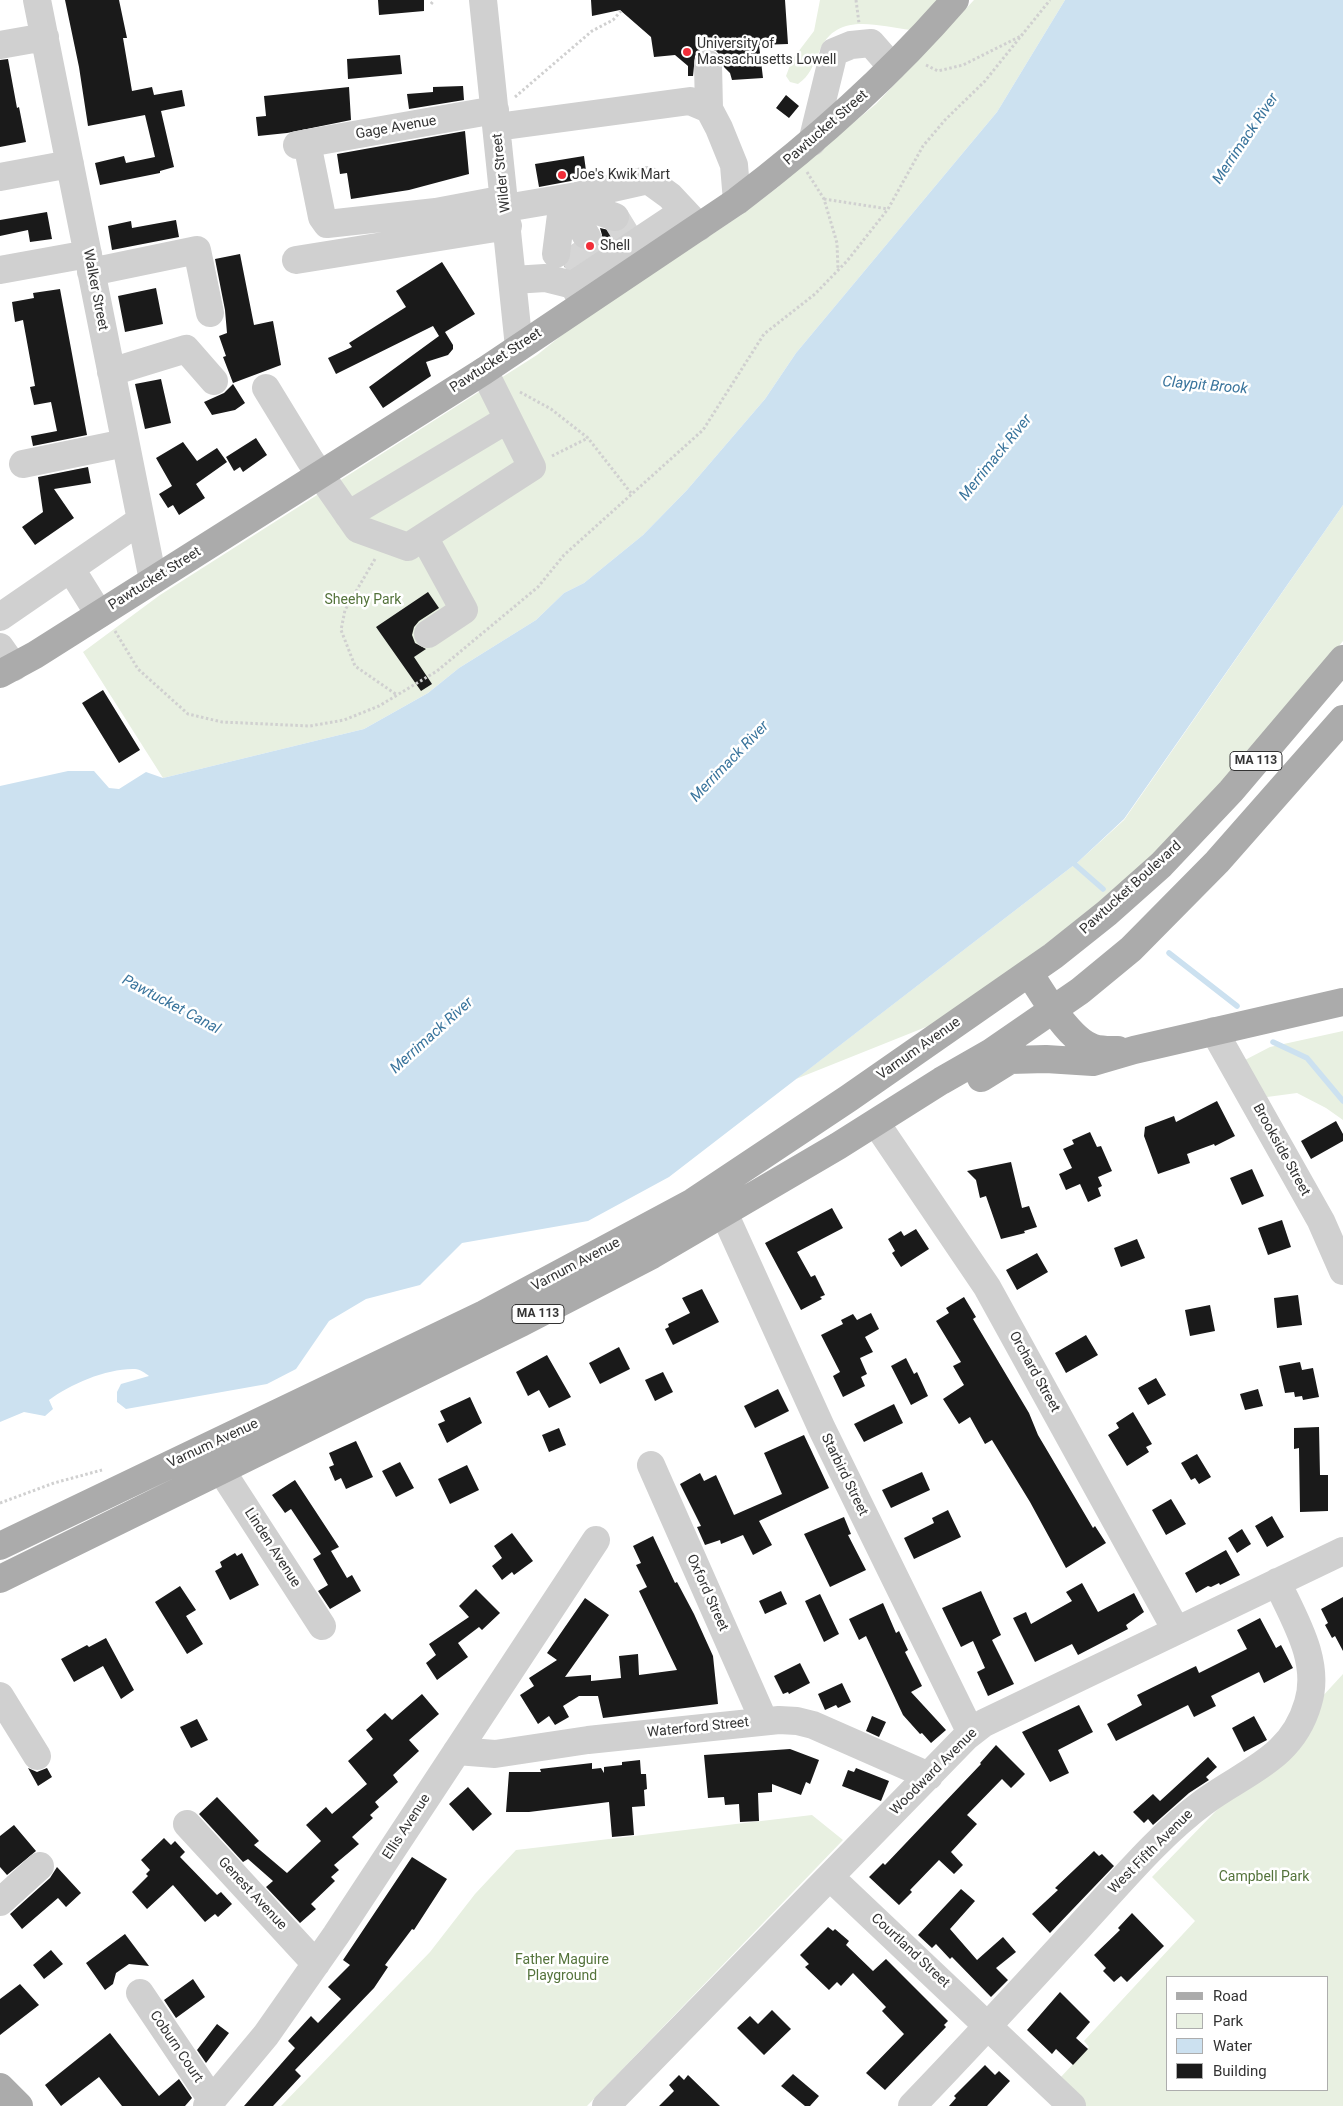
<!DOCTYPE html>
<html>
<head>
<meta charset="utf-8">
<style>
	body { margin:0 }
	#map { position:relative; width:1343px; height:2106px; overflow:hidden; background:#fff; font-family:Roboto,sans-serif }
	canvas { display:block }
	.legend { position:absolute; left:1166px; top:1976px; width:162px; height:115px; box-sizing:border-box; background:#fff; border:1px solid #adadad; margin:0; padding:6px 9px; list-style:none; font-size:15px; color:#333 }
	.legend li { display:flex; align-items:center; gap:10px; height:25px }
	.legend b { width:25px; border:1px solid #adadad }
</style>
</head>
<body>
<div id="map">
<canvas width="1343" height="2106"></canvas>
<ul class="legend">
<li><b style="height:6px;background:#ababab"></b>Road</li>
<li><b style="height:14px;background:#e8f0e1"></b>Park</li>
<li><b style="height:14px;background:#cce1f0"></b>Water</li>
<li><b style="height:14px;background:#1a1a1a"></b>Building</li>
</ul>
</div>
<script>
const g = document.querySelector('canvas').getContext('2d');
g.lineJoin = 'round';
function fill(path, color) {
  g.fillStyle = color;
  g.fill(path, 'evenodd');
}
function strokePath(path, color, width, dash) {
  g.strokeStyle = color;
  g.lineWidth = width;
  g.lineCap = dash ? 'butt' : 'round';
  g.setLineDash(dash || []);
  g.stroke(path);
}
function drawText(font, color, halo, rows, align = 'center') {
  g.font = font + ' Roboto,sans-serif';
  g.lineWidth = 5;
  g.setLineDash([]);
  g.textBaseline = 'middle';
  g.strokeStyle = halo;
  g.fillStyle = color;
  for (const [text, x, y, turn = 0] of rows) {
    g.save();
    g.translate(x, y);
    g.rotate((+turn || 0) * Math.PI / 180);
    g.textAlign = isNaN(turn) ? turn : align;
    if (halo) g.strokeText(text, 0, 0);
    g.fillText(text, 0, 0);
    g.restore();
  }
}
const green = new Path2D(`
	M820 0H939L911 30C876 26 836 11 819 52 813 65 810 76 798 84L790 82 786 76 792 60 814 31Z
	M974 0H1065L997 112 796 353 765 399 687 490 643 535 584 583 564 593 536 620 459 668 428 693 364 729 163 778 83 652 160 595 537 355 572 327 744 213 778 187 795 171 876 104Z
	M1343 505V641L1261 741 1141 871 1017 966 931 1025 796 1079 1078 862 1124 820Z
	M1343 1031V1120L1326 1108 1297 1093 1267 1097 1245 1060 1270 1047Z
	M1343 1674V2106H1086L1059 2079 1089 2047 1084 2041 1195 1921 1152 1877 1243 1783ZM1167 1977H1327V2090H1167Z
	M812 1815 843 1840 587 2106H281L430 1952 475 1894 516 1850Z`);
const water = new Path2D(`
	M1065 0H1343V505L1124 819 1078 862 669 1177 588 1221 462 1243 420 1285 366 1299 329 1321 296 1369 267 1384 126 1409 117 1402V1392L121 1384 149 1376C145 1373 140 1369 135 1369 108 1368 70 1384 49 1400L53 1409 45 1416 24 1412 0 1422V786L68 771H94L109 788 119 789 146 772 163 778 364 729 428 693 459 668 536 620 564 593 584 583 643 535 687 490 765 399 796 353 997 112Z`);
const stream = new Path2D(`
	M1071 861 1103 889
	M1169 953 1237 1006
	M1273 1042 1307 1058 1343 1101`);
const building = new Path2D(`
	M65 0H119L127 38H123L132 91 152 87 154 95 182 90 185 106 161 111 174 167 160 171V173L100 185 95 163 124 156 126 163 155 157 145 115 88 126 79 67Z
	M378 0H424V11L379 15Z
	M591 0H785L788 44 759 45 763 78 732 80 730 73 724 67 721 56 716 51 708 48 700 50 695 56 693 76H688V66L675 55 654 57 651 37 620 10 592 16Z
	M400 55 402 74 348 79 347 59Z
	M8 59 17 108 19 107 26 142 0 147V60Z
	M463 86 464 100 409 109 407 94 433 92V87Z
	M349 87 351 120 287 133 258 136 256 117 266 116 264 96Z
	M786 95 799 106 789 118 776 108Z
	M465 131 469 174 409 190 351 199 347 173 340 174 337 154Z
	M584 156 587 178 539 187 535 164Z
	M47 212 52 239 30 242 28 230 0 236V220Z
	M176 220 179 237 112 250 108 226 131 221 132 228Z
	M626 227 628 230 570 268 564 267 571 256 573 244 579 249 587 251 594 248 600 243 602 235 600 228 617 232Z
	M240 254 254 325 273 321 281 365 233 383 223 357 226 356 219 336 227 333 225 310 215 259Z
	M442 262 475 314 445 332 453 345V349L448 355 426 362 431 376 383 408 369 387 439 336 433 326 336 374 328 358 352 347 349 343 406 307 396 291Z
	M156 288 163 324 125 332 118 296Z
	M60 289 87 435 33 446 31 436 57 431 51 402 34 405 30 387 35 386 23 320 15 322 12 302 34 298 33 293Z
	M161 379 171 423 145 429 135 384Z
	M233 384 245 403 235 410 212 415 204 402 224 393Z
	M256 438 267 455 243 472 240 467 234 471 226 457Z
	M183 442 197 461 217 448 227 462 196 484 205 498 179 515 173 505 168 508 159 494 172 486 156 458Z
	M88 467 91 483 54 489 74 518 35 545 22 527 43 512 38 477Z
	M428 592 439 608 419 621 414 627 412 635 415 643 426 649 414 657 432 684 421 691 376 627Z
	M103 690 140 750 119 763 82 703Z
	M1217 1101 1235 1136 1215 1146 1214 1144 1187 1154 1190 1163 1158 1174 1144 1136 1145 1127 1174 1116 1176 1122Z
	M1336 1121 1343 1134V1141L1311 1159 1301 1141Z
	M1090 1132 1097 1147 1101 1146 1112 1171 1098 1177 1102 1186 1098 1188 1101 1196 1088 1202 1080 1184 1066 1190 1059 1174 1072 1168 1063 1149 1074 1144 1072 1140Z
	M1011 1162 1022 1208 1029 1206 1037 1227 1024 1231 1025 1233 1001 1239 986 1196 980 1198 976 1180 967 1171Z
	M1252 1169 1264 1196 1242 1205 1230 1178Z
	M832 1208 843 1228 797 1252 811 1277 815 1275 825 1295 820 1297 822 1299 801 1310 765 1243Z
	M1282 1220 1291 1247 1268 1255 1258 1228Z
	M916 1229 929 1249 901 1267 892 1253 895 1251 888 1239 901 1231 904 1236Z
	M1137 1239 1145 1258 1121 1267 1114 1248Z
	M1037 1253 1048 1272 1017 1290 1006 1270Z
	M702 1289 719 1322 673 1345 665 1329 669 1327 668 1324 690 1313 682 1298Z
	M1298 1295 1302 1325 1277 1328 1274 1298Z
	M964 1297 976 1317 973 1319 1029 1413 1038 1435 1093 1528 1095 1526 1106 1543 1066 1568 1030 1502 992 1440 985 1444 970 1417 959 1424 943 1399 964 1385 953 1366 961 1362 936 1321 949 1313 946 1308Z
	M1210 1305 1215 1331 1190 1336 1185 1310Z
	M871 1313 879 1329 865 1337 873 1352 860 1358 867 1374 861 1377 865 1386 843 1397 833 1376 840 1372 821 1335 843 1324 841 1320 853 1314 857 1320Z
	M1086 1335 1098 1355 1066 1373 1055 1353Z
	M619 1347 630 1369 600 1384 589 1363Z
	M547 1355 571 1397 549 1408 539 1390 528 1396 516 1372Z
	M906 1358 914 1374 917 1372 928 1396 911 1405 891 1366Z
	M1300 1362 1302 1370 1313 1368 1319 1397 1303 1400 1302 1396 1295 1397 1294 1392 1285 1393 1279 1366Z
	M663 1372 673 1392 655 1401 645 1380Z
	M1156 1378 1166 1395 1148 1405 1138 1388Z
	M778 1389 789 1411 755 1428 744 1406Z
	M1258 1389 1263 1406 1245 1410 1240 1394Z
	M470 1397 482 1423 447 1443 438 1424 445 1421 440 1411Z
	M894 1404 903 1423 864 1442 854 1424Z
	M1133 1412 1152 1444 1146 1447 1149 1452 1127 1466 1108 1435 1119 1428 1116 1423Z
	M1319 1427 1320 1475H1328V1511L1300 1512 1299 1448 1294 1449V1428Z
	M559 1428 566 1445 549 1452 542 1435Z
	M804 1435 829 1488 759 1521 772 1545 753 1555 743 1535 721 1544 720 1540 705 1545 697 1527 701 1526 680 1484 700 1473 704 1481 716 1475 734 1515 782 1494 764 1453Z
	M356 1441 373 1477 346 1489 341 1478 335 1481 329 1467 334 1465 329 1453Z
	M1197 1454 1211 1477 1199 1484 1195 1478 1191 1480 1181 1463Z
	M400 1462 414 1488 396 1497 382 1471Z
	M467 1465 479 1490 450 1504 438 1479Z
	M922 1472 930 1490 891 1508 882 1490Z
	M295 1480 339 1547 331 1551 347 1578 352 1575 361 1591 330 1609 318 1591 328 1585 313 1559 321 1554 291 1509 285 1513 272 1495Z
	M1171 1499 1186 1524 1166 1535 1152 1510Z
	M948 1510 961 1537 914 1559 904 1538 934 1523 932 1518Z
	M1272 1516 1284 1537 1267 1547 1255 1526Z
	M844 1517 851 1534 848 1535 866 1570 830 1587 804 1534Z
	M1242 1529 1251 1544 1237 1553 1228 1538Z
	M512 1533 533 1561 514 1575 512 1572 502 1580 492 1566 502 1558 494 1546Z
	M653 1536 675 1583 677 1582 694 1614 713 1656 718 1704 603 1718 598 1696H579L563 1706 569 1717 555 1725 549 1716 538 1724 520 1695 534 1686 529 1678 557 1660 547 1653 585 1598 609 1615 565 1677 591 1675V1681L621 1678 619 1656 638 1654 639 1675 677 1670 639 1591 647 1587 636 1565 641 1563 633 1546Z
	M1226 1550 1240 1575 1220 1585 1219 1583 1211 1587 1208 1586 1196 1593 1185 1573Z
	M235 1553 237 1556 242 1553 259 1585 230 1600 215 1571 222 1567 220 1562Z
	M1082 1583 1098 1612 1134 1593 1144 1612 1126 1625 1128 1629 1078 1655 1072 1644 1035 1662 1013 1618 1026 1612 1031 1624 1072 1601 1066 1592Z
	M180 1586 196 1610 186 1616 203 1644 187 1654 155 1602Z
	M476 1589 500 1613 482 1630 479 1627 458 1643 468 1657 437 1680 426 1663 436 1655 429 1644 469 1617 459 1606Z
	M781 1591 787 1604 765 1614 759 1601Z
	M981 1591 1001 1635 992 1640 1014 1684 988 1696 977 1672 985 1668 973 1641 961 1647 942 1608Z
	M820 1594 839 1634 824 1642 805 1601Z
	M1343 1597V1651L1335 1636 1332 1638 1325 1625 1328 1623 1321 1609Z
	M883 1603 896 1633 899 1631 908 1650 905 1652 922 1686 911 1692 946 1730 931 1743 922 1733 920 1734 903 1715 866 1636 859 1640 849 1619Z
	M1260 1618 1276 1648 1281 1645 1293 1668 1264 1683 1259 1672 1211 1696 1216 1706 1194 1717 1188 1705 1116 1741 1107 1724 1142 1705 1137 1695 1196 1666 1199 1673 1247 1649 1237 1630Z
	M106 1638 134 1690 121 1699 103 1666 74 1682 61 1659 87 1645 89 1647Z
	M800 1663 810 1683 789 1694 788 1692 783 1694 774 1676Z
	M842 1683 851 1702 838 1708 836 1705 825 1710 818 1694Z
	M422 1694 439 1714 409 1740 419 1751 393 1775 398 1782 375 1802 379 1807 370 1815 373 1818 352 1837 359 1844 334 1865 339 1870 331 1877 335 1881 311 1904 316 1909 300 1923 266 1887 273 1881 248 1859 243 1862 199 1814 217 1797 259 1841 254 1845 287 1873 321 1841 306 1825 326 1807 332 1814 367 1784 348 1761 373 1739 366 1730 385 1713 392 1720Z
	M1079 1705 1093 1732 1058 1750 1069 1773 1050 1782 1022 1732Z
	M872 1716 886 1722 879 1737 866 1731Z
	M1254 1716 1267 1740 1244 1752 1232 1728Z
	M197 1719 208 1740 191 1748 180 1727Z
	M996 1745 1025 1774 1011 1788 1002 1779 967 1815 977 1824 951 1852 963 1865 954 1874 939 1860 910 1890 912 1892 899 1905 869 1877 883 1863 885 1865 981 1764 980 1763Z
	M790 1749 819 1760 810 1784 806 1782 801 1795 772 1784V1792L758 1793 759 1821 740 1822 739 1804 725 1805 724 1797 708 1798 704 1755Z
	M1208 1757 1217 1767 1206 1777 1209 1780 1189 1793 1153 1825 1148 1819 1144 1823 1133 1812 1153 1794 1160 1801Z
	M640 1760 641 1774H646L647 1789 644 1790 645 1806 632 1807 634 1835 612 1837 609 1802 529 1812H506L509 1772H541L540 1769 592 1763V1769L601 1768 604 1773V1767L622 1765V1762Z
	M28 1768 37 1772 47 1768 52 1777 38 1786Z
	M856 1768 889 1781 881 1801 842 1786 848 1770 854 1772Z
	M468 1787 492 1814 473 1831 449 1804Z
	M14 1825 36 1851 7 1875 0 1867V1836Z
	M164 1838 171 1845 175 1841 185 1852 180 1857 217 1895 221 1892 232 1904 218 1917 215 1914 205 1922 173 1885 147 1909 132 1892 148 1876 146 1874 150 1870 141 1860Z
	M1094 1851 1099 1856 1102 1854 1114 1866 1050 1933 1032 1914 1058 1890 1055 1888Z
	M412 1857 447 1879 414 1930 412 1929 385 1965 388 1967 374 1988 295 2070 301 2076 273 2106H244L295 2048 288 2041 311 2016 318 2023 341 1999 328 1987 350 1965 343 1960Z
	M57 1867 81 1893 66 1907 58 1898 22 1929 10 1914 50 1878Z
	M961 1889 975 1901 950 1929 977 1960 1003 1937 1016 1952 996 1968 1008 1980 991 1997 952 1957 950 1959 936 1944 932 1948 918 1935Z
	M1132 1913 1164 1946 1127 1982 1121 1976 1114 1982 1103 1971 1106 1968 1094 1955 1120 1930 1118 1928Z
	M828 1927 833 1931 835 1929 849 1941 846 1945 873 1971 886 1959 948 2021 944 2025 946 2027 885 2090 866 2073 904 2034 882 2011 886 2007 853 1973 841 1986 837 1982 829 1990 805 1967 809 1964 800 1955Z
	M125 1934 149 1966 129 1964 116 1973 113 1984 105 1990 86 1963Z
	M51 1950 63 1964 44 1979 33 1965Z
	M193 1979 205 1997 176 2018 164 2000Z
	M20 1984 39 2005 0 2035V1999Z
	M1060 1992 1090 2022 1076 2038 1088 2049 1073 2065 1056 2049 1052 2054 1027 2030Z
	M772 2010 791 2029 764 2055 737 2028 750 2016 758 2024Z
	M217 2024 229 2033 206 2063 197 2050Z
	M110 2033 159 2096 179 2079 192 2098 185 2106H122L99 2077 61 2106 45 2085Z
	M985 2065 995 2075 999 2071 1010 2081 987 2106H949L956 2098 954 2096Z
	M793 2074 819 2096 810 2106H805L781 2086Z
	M679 2075 684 2080 688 2075 720 2106H659L674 2091 669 2085Z`);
const minorTunnel = new Path2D(`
	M615 217 626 235
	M586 235 596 255
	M568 247 580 265`);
const path = new Path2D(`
	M856 0 859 23
	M431 4 434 0
	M926 65 938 71 963 65 1021 36
	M515 97 592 31 613 20 621 11
	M807 172 824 199 837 243 838 269
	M824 199 888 209
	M520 392 551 409 588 438 631 493
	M552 456 588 438
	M375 559 345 610 341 630 355 666 397 695
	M115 631 138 669 188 714 222 722 310 726 344 720 379 706 437 671 538 587 564 555 703 430 764 334 815 294 847 261 888 209 923 146 945 120 985 81 1050 0
	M0 1503 54 1483 102 1470`);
const minor = new Path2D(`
	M37 0 153 580
	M483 0 519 347
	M0 45 45 37
	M708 64 709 109
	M497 127 690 101 709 109 719 128 734 165 737 201
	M812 142 834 52 851 45 871 43 892 67
	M307 143 322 217 327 224 436 212 505 199
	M297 145 495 110
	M0 177 70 164
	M563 199 586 235
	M564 199 615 217
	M506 208 577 196 648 180 670 196 699 227
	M556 254 563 199
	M296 260 508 226
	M0 270 88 254
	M91 272 197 250 210 313
	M513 280 545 278 573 285
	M584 303 573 285 684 211
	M111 372 186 349 214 381
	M266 388 310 460 358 529 408 547 532 467 484 371
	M23 464 125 443
	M348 515 508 419
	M424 537 464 610 428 634
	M71 569 99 614
	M0 617 141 520
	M0 647 14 667
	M1214 1031 1321 1221 1343 1271
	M876 1123 987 1287 1176 1630
	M724 1213 822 1429 971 1733
	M651 1465 764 1721
	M221 1470 322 1626
	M0 1696 37 1756
	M457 1751 495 1754 588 1740 779 1720 797 1721 813 1725 929 1776
	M187 1824 316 1964
	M830 1877 1072 2106
	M0 1902 40 1866
	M140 1993 212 2100
	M207 2106 266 2035 336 1935 596 1540
	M606 2106 966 1737 984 1723 1343 1551
	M912 2106C969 2047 1024 1987 1079 1927 1119 1884 1158 1836 1204 1802 1246 1771 1292 1759 1308 1703 1321 1661 1294 1619 1277 1582`);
const major = new Path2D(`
	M0 674 35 655 484 371 737 201C816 141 890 75 955 0
	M1029 973C1044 995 1071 1045 1098 1049 1105 1050 1112 1050 1118 1050
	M981 1078 1010 1060 1046 1059 1093 1062 1134 1050 1343 1002
	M0 1546 484 1314 693 1202 849 1098 1053 956 1107 913 1161 865 1231 791 1343 659
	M0 1579 521 1323 652 1255 838 1146 941 1081 990 1053 1080 991 1131 949 1217 862 1343 719
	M0 2087 19 2106`);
const markers = [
	[687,52,5,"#f12d38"],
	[562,175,5,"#f12d38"],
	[590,246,5,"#f12d38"]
];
const shields = [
	[1256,761,52],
	[538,1314,52]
];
const shieldNames = [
	["MA 113",1256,761],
	["MA 113",538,1314]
];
const poiNames = [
	["University of",697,44],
	["Massachusetts Lowell",697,60],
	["Joe's Kwik Mart",572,175],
	["Shell",600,246]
];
const streetNames = [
	["Gage Avenue",396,128,-10],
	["Pawtucket Street",826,128,-41],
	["Wilder Street",502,173,-96],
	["Walker Street",95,290,79],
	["Pawtucket Street",496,361,-33],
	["Pawtucket Street",155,579,-32],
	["Pawtucket Boulevard",1131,888,-42],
	["Varnum Avenue",919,1049,-35],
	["Brookside Street",1281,1150,61],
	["Varnum Avenue",576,1265,-28],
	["Orchard Street",1034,1372,61],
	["Varnum Avenue",213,1444,-25],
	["Starbird Street",844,1475,64],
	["Linden Avenue",272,1548,57],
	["Oxford Street",707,1593,66],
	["Waterford Street",698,1728,-6],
	["Woodward Avenue",934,1772,-45],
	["Ellis Avenue",407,1827,-57],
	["West Fifth Avenue",1151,1852,-45],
	["Genest Avenue",252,1894,47],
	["Courtland Street",910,1951,43],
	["Coburn Court",176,2047,56]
];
const parkNames = [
	["Sheehy Park",363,600],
	["Campbell Park",1264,1877],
	["Father Maguire",562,1960],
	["Playground",562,1976]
];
const waterNames = [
	["Merrimack River",1246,139,-56],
	["Claypit Brook",1205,386,5],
	["Merrimack River",996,458,-51],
	["Merrimack River",730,762,-46],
	["Pawtucket Canal",171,1005,28],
	["Merrimack River",432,1036,-42]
];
fill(green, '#e8f0e1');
fill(water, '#cce1f0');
strokePath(stream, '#cce1f0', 5.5);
fill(building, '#1a1a1a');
strokePath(minorTunnel, '#d6d6d6', 28, [28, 14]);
strokePath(path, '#d0d0d0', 3, [2.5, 2.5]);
strokePath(minor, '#d0d0d0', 28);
strokePath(major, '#ababab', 28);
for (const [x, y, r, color] of markers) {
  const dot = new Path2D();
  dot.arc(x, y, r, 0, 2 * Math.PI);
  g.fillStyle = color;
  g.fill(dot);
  strokePath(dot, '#fff', 2);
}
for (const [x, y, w] of shields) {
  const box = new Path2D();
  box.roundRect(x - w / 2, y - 9.5, w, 19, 4);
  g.fillStyle = '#fff';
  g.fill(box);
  strokePath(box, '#333', 1);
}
drawText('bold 12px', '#333', null, shieldNames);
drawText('14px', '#333', '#fff', poiNames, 'left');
drawText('14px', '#333', '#fff', streetNames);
drawText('14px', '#54733b', '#fff', parkNames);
drawText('italic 15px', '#39749c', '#fff', waterNames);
</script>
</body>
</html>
